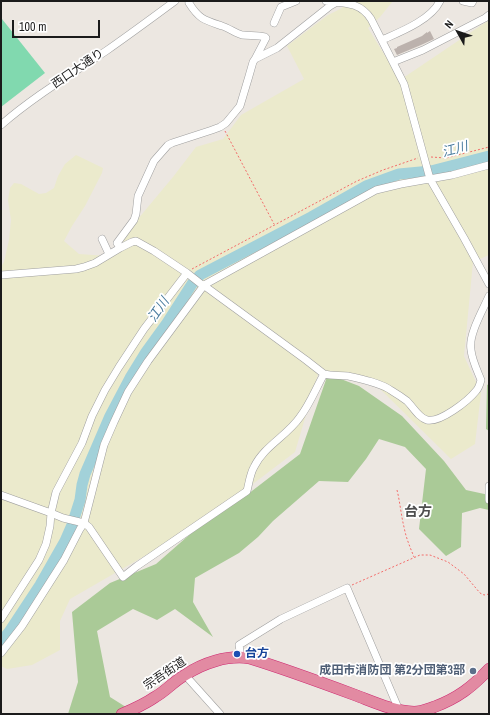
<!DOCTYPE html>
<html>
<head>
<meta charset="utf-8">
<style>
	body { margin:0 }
	#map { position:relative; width:490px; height:715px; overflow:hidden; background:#ece7e1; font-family:"Archivo Narrow",sans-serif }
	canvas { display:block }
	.frame { position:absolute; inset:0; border:2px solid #1b1b1b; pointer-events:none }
	.north { position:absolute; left:438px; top:12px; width:40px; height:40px; -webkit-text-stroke:3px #fff; paint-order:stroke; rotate:310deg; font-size:11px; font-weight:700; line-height:16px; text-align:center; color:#1b1b1b }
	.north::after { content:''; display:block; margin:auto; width:14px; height:18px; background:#1b1b1b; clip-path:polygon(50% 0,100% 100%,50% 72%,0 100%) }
	.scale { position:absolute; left:12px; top:20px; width:88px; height:18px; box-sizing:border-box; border:2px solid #1b1b1b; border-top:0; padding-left:5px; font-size:12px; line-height:14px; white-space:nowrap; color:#1b1b1b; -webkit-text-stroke:3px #fff; paint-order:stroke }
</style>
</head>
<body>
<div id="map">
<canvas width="490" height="715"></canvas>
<div class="frame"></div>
<div class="north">N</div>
<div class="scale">100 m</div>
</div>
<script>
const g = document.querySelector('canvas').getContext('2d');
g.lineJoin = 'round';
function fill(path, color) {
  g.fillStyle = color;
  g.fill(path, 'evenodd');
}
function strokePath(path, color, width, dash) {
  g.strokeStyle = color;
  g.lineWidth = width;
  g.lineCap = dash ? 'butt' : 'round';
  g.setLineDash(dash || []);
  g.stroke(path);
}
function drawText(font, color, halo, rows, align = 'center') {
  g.font = font + ' "Archivo Narrow","Noto Sans JP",sans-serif';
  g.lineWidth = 3.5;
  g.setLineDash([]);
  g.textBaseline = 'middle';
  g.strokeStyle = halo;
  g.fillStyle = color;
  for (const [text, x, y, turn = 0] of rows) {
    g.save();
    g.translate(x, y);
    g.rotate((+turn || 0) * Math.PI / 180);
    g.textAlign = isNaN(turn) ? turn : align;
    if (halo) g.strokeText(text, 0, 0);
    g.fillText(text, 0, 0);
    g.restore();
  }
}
const farmland = new Path2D(`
	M344 1H393L380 17 368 28 400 80 489 20V255L473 262 464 356 481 393 475 444 451 459 374 383 319 371 295 452 200 524 70 599 60 621V650L32 665 7 669 1 666V267L4 262 9 240 11 220 8 200 10 188 14 183 21 184 39 194 46 193 54 188 58 176 65 164 76 155 103 168 102 173 85 206 72 226 64 241 79 254 107 256 173 177 196 147 223 139 241 115 304 79 287 46 328 15 342 8Z`);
const forest = new Path2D(`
	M328 374 359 386 402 416 444 461 466 490 489 495V510L480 508 462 513 461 547 446 556 419 529 426 469 405 447 379 439 366 459 348 482 319 481 273 521 258 537 239 553 195 578 193 602 213 637 175 609 157 620 133 609 97 631 110 697 137 714H68L78 682 72 612 110 583 156 564 196 529 248 494 300 454Z
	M489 384V431L486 429 487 385Z`);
const pitch = new Path2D(`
	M2 19 45 73 1 107V20Z`);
const river = new Path2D(`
	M1 642 9 632 40 585 65 541 72 525 80 500 82 485 85 474 110 416 130 378 146 352 167 323 192 284 200 275 311 217 366 186 399 174 431 171 489 156`);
const building = new Path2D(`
	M430 31 434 39 421 45 397 55 394 49 397 48V47L422 36 427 32V33Z`);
const path = new Path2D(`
	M225 131 274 224
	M431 157 446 158 489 147
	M192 269 357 181 383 170 418 158
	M397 490C400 502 401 515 404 527 406 538 410 547 414 557
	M352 585 420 555H430L448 562 464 574 480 593 484 595 489 594`);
const minor = new Path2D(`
	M326 1C344 3 360 2 371 19L404 84 430 179 464 238 489 284
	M463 1 472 3 473 1
	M189 3C199 19 204 20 222 26 229 28 235 33 242 35 250 36 257 35 265 37L266 38 255 59
	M274 23 281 7 296 1
	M382 40C400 32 431 20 440 1
	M393 62 423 50 485 18 489 15
	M1 125C33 97 70 75 106 51 129 35 152 18 175 1
	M102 239 109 254
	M120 248 117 243 134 220 136 214 138 196 154 161 168 145 172 143 212 130 220 127 226 123 240 106 249 76 253 62 255 59 277 48 330 6 337 2
	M1 275 76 269 84 267 95 263 120 248 132 242 136 241 154 251 187 273 201 284 204 285 206 287 306 360 324 374
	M489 486V500
	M1 495 51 513 63 518 84 523 89 527 123 577 137 566 247 491C249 483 250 474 254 467 264 446 287 436 300 417 310 404 316 388 324 374 332 376 340 375 348 376 362 379 381 383 392 391 397 394 403 398 407 401 413 407 419 418 427 420 440 423 468 401 476 391 479 388 480 384 481 380 477 370 472 360 471 350 468 335 483 310 489 296
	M1 619 39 560 46 544 50 526 51 513 56 492 82 443 92 416 105 390 119 367 144 329 187 273
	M1 653 22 626 64 560 80 529 84 523 104 445 114 422 128 392 148 361 202 288 204 285 376 190 401 184 452 175 489 165
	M241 657 239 645 281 619 347 588 399 710
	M185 675 220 714`);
const highway = new Path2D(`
	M122 714C134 709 145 704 155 697 166 691 174 681 185 675 203 663 227 655 249 658 285 669 320 682 355 695 374 702 393 711 414 712 421 712 428 709 434 707 458 698 472 687 489 669`);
const markers = [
	[237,654,4,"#1a4fb4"],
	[473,671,4,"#5c6f8a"]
];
const streetNames = [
	["西口大通り",78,69,-34],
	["宗吾街道",165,674,-34]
];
const transitNames = [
	["台方",245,654]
];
const serviceNames = [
	["成田市消防団 第2分団第3部",465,671]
];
const waterNames = [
	["江川",455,150,-15],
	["江川",159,310,-56]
];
const quarterNames = [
	["台方",418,512]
];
fill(farmland, '#ebeacc');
fill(forest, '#aaca97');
fill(pitch, '#81d9af');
strokePath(river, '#a2d1d9', 11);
fill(building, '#bcb2ad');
strokePath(minor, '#9f9f9f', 8);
strokePath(highway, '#cd2a71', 12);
strokePath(path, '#f36c6a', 1, [2, 2]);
strokePath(minor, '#fff', 7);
strokePath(highway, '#e28aa2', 11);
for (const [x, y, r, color] of markers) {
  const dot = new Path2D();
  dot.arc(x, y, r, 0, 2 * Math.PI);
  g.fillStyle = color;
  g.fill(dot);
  strokePath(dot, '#fff', 1.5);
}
drawText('12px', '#1b1b1b', '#fff', streetNames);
drawText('bold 12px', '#164399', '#fff', transitNames, 'left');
drawText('bold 12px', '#4e5e75', '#fff', serviceNames, 'right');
drawText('italic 13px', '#497b9e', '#fff', waterNames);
drawText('bold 14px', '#4e4e4e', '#fff', quarterNames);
</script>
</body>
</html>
